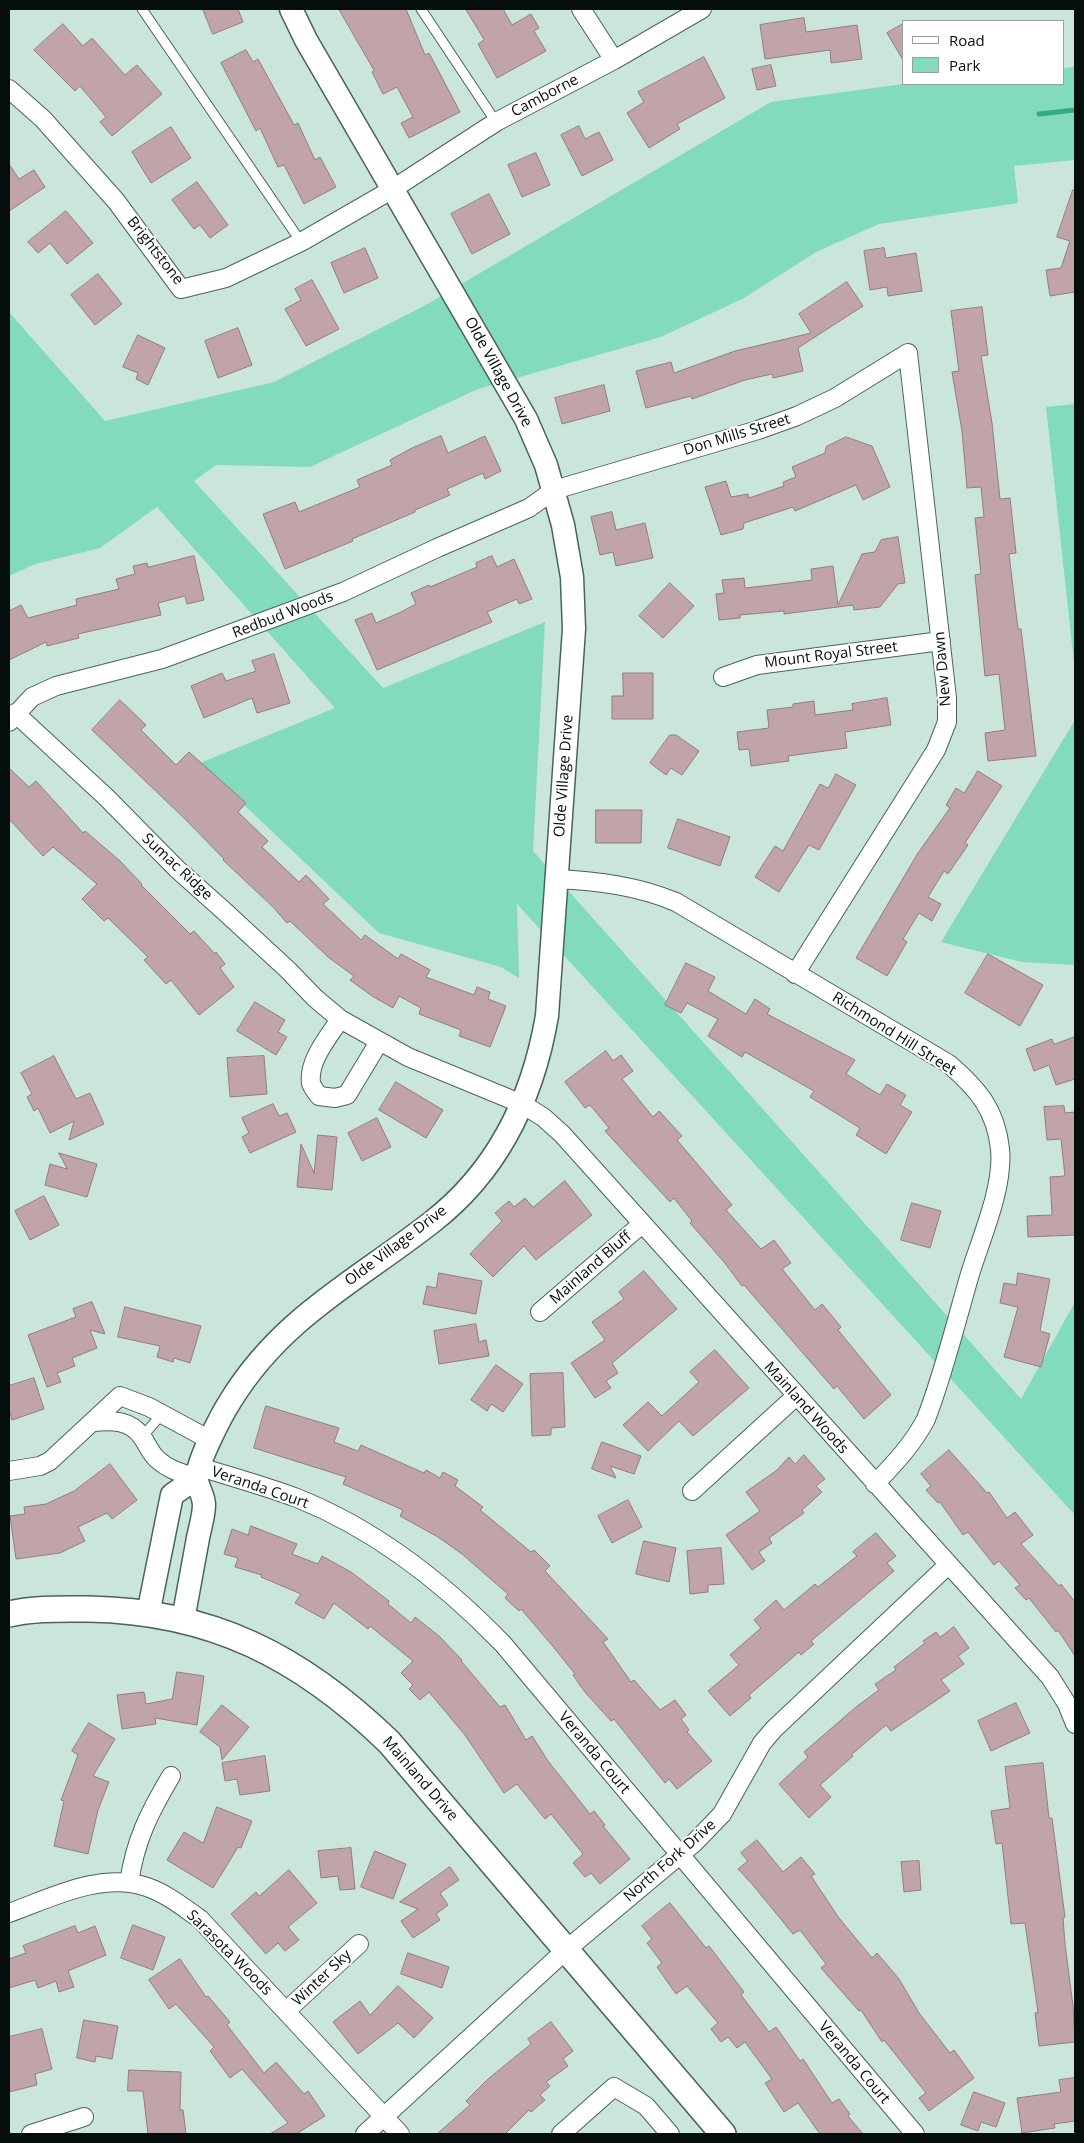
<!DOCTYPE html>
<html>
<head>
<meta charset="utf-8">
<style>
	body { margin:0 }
	#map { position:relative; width:1084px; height:2143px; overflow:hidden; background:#cae6db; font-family:"Open Sans",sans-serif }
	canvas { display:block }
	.frame { position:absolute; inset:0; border:10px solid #050e0b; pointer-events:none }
	.legend { position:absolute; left:902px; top:20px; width:162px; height:65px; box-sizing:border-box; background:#fff; border:1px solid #9b9f9d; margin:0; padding:6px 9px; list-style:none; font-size:15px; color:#050e0b }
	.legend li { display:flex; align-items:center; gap:10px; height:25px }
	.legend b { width:25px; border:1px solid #9b9f9d }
</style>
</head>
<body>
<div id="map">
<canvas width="1084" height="2143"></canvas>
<div class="frame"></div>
<ul class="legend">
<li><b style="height:6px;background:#fff"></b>Road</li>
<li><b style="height:14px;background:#81dbbc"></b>Park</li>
</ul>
</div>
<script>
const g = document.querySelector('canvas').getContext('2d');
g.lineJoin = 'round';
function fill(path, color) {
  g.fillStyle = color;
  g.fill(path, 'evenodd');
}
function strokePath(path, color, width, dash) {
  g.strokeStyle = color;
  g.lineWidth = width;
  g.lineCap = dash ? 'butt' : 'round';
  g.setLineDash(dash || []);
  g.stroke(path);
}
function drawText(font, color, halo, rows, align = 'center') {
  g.font = font + ' "Open Sans",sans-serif';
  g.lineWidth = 4;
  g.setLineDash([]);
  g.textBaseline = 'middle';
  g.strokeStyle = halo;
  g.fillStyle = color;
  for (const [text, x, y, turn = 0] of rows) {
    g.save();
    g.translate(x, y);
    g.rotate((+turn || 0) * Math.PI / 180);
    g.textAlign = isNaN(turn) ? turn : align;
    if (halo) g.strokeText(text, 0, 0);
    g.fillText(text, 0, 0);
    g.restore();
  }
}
const green = new Path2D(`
	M1075 67V160L1014 166 1018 203 879 224 816 252 744 298 661 337 478 389 310 467 216 465 194 481 383 688 545 622 533 851 1021 1399 1075 1302V1515L517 904 519 978 501 967 379 933 200 763 335 708 157 507 100 548 35 564 9 576V312L105 421 274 382 424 306 771 102 903 84H1063V68Z
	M1075 404V672L1046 407Z
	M1075 720V971L1074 965 1022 962 941 942Z`);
const stream = new Path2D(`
	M1039 114 1075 110`);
const building = new Path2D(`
	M203 9H238L243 22 213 34Z
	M339 9H406L425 55 429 53 460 112 409 138 401 123 413 117 397 87 383 94 372 72 374 71Z
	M466 9H503L512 25 531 14 539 28 534 31 546 51 497 78 478 44 484 40Z
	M804 18 806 32 857 25 862 59 831 63 830 50 765 59 760 25Z
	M63 24 83 46 92 38 125 75 137 65 162 94 112 136 100 122 106 117 80 86 75 91 34 50Z
	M903 24V60L887 33Z
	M246 50 253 62 258 59 294 125 298 123 315 160 320 157 336 187 304 204 284 165 278 167 260 128 256 131 221 63Z
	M704 57 725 98 677 124 680 129 649 148 627 113 644 102 638 92Z
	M771 65 776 86 757 90 752 69Z
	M579 126 585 139 599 132 613 160 582 176 561 135Z
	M171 127 191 158 151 183 132 152Z
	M536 153 550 185 522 197 508 165Z
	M9 164 19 179 34 170 45 187 9 211Z
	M197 182 228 225 210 238 200 225 194 229 172 200Z
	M1073 190H1075V292L1050 296 1046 270 1061 268 1070 241 1057 237Z
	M489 194 510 234 472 254 451 214Z
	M66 211 93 243 67 264 50 243 38 253 28 242Z
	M365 248 378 278 344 293 331 263Z
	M884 248 886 258 916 253 922 291 888 296 887 287 870 290 864 251Z
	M98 274 122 304 95 325 71 295Z
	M312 280 339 329 306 346 285 309 301 300 295 289Z
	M847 282 863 306 798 348 803 371 773 378 772 374 745 380 692 399 691 396 646 408 636 371 671 362 674 373 735 351 811 333 799 314Z
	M982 307 988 355 981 356 992 423 1000 499 1010 498 1016 553 1009 554 1018 629H1021L1036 756 988 761 985 733 1005 730 999 674 985 676 975 575 981 574 975 518 984 517 981 487 967 488 962 431 952 372 959 371 951 311Z
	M238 328 252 365 218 378 205 341Z
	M138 335 165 348 148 385 136 379 138 373 123 367Z
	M604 385 610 411 562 424 555 398Z
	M441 436 448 453 485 436 501 471 485 479 483 473 447 489 450 495 415 510V512L352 539 353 541 285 569 263 514 295 502 299 512 360 487 357 480 392 465 390 460 410 449Z
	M846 437 872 446 890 487 863 500 856 485 795 511 793 507 744 523 743 529 721 535 705 487 726 481 731 497 748 494 749 498 784 486 783 482 796 477 792 467 825 453 826 447Z
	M612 512 616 530 645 523 653 558 616 566 613 552 600 555 591 517Z
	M898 537 905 583 898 584 880 607 854 610 853 605 784 614V611L740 615V618L719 620 716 594 724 593 722 580 744 578 745 588 780 584 812 580 811 569 833 566 838 605 862 554 875 552 881 540Z
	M194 556 204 600 187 604 185 596 158 603 161 615 78 634 79 638 47 646 46 642 9 660V611L21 605 28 618 77 605 76 599 119 589 116 579 135 574 133 566 147 563 148 567Z
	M492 556 497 567 514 559 532 599 519 604 517 599 487 612 492 622 377 670 355 620 372 613 376 623 401 612 416 604 411 593 429 585 430 587 477 567 476 563Z
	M670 583 694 606 663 638 639 616Z
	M274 654 290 703 257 713 252 698 204 718 191 686 222 673 226 681 256 671 252 661Z
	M623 673H653V719H612V696H623Z
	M887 698 891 725 845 732 847 748 788 756 789 761 751 766 749 749 739 750 737 732 769 728 767 710 793 707V704L814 701 815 715 853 710 852 704Z
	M120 700 146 725 141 730 176 765 189 752 246 803 238 812 268 841 262 847 299 882 306 875 329 899 323 904 361 940 365 935 398 959 401 954 430 970 426 977 474 995 477 987 490 992 488 999 506 1006 490 1047 459 1036 461 1030 419 1014 421 1008 399 996 393 1008 372 996 350 980 354 976 328 957 290 921 287 923 273 907 223 860 224 859 185 819 92 730Z
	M670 735H676L699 751 682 775 671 768 666 775 650 763Z
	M9 768 29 787 36 781 83 833 85 831 119 860 142 884 141 885 190 934 194 931 215 954 216 952 225 964 220 968 234 987 199 1015 171 980 166 984 144 960 148 957 108 918 104 921 82 899 97 884 53 847 43 856 9 819Z
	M978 771 1002 786 965 843 968 845 948 874 944 871 928 897 941 904 932 921 919 913 903 939 907 942 887 976 856 958 918 853 950 808 946 805 956 788 964 793Z
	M836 774 856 785 819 850 809 845 779 892 755 877 775 846 783 851 820 784 828 788Z
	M596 810H642L641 843H596Z
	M678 819 730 837 720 866 668 848Z
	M988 954 1043 985 1020 1026 965 993Z
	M686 963 715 977 708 991 746 1014 755 999 770 1009 767 1014 855 1060 846 1074 880 1095 887 1084 906 1095 900 1105 912 1112 886 1154 856 1135 860 1128 810 1097 814 1091 745 1052 742 1057 708 1036 718 1019 687 1003 681 1013 665 1005Z
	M255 1002 285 1020 278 1032 287 1037 276 1055 237 1031Z
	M1075 1037V1079L1056 1085 1049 1065 1034 1071 1026 1049 1052 1039 1054 1044Z
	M606 1051 613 1061 621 1055 633 1071 622 1079 653 1117 659 1111 682 1136 677 1140 732 1205 726 1210 761 1249 774 1240 791 1263 782 1269 815 1310 822 1304 841 1327 838 1330 891 1395 864 1419 837 1386 834 1389 744 1285 742 1286 724 1262 690 1223 692 1221 674 1198 670 1202 605 1131 609 1128 590 1105 585 1108 565 1082Z
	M54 1056 76 1099 90 1093 104 1124 69 1140 74 1121 50 1133 38 1108 34 1111 27 1097 32 1094 21 1073Z
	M264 1056 267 1094 230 1097 227 1058Z
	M396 1082 443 1110 426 1138 379 1110Z
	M273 1104 279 1116 287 1113 296 1132 250 1153 242 1137 249 1133 242 1118Z
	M1064 1106 1065 1113 1075 1112V1235L1028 1237 1027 1216 1052 1215 1050 1177 1065 1176 1061 1139 1047 1140 1044 1107Z
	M377 1118 391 1147 362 1161 348 1133Z
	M318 1135 337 1137 332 1190 297 1187 301 1144 314 1173Z
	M59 1153 97 1164 87 1197 45 1185 50 1164 67 1169Z
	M565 1181 592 1215 536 1260 524 1246 493 1277 470 1254 502 1221 495 1213 509 1201 514 1207 525 1198 533 1207Z
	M44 1196 59 1225 30 1240 15 1211Z
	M912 1203 941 1211 930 1248 901 1240Z
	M644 1271 677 1309 612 1363 618 1373 606 1381 611 1388 595 1398 571 1363 605 1340 592 1322 624 1299 619 1292Z
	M439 1273 482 1281 476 1314 423 1304 427 1286 436 1288Z
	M1018 1273 1050 1279 1040 1331 1050 1334 1041 1367 1004 1357 1018 1307 1000 1303 1004 1283 1016 1285Z
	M92 1302 105 1334 90 1330 97 1348 72 1358 75 1366 57 1373 61 1382 47 1387 28 1335 76 1317 73 1309Z
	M125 1307 201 1326 190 1363 174 1358 173 1362 157 1357 160 1346 118 1337Z
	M476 1324 479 1342 486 1340 489 1356 439 1364 434 1331Z
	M715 1350 749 1388 693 1436 679 1421 648 1451 623 1425 648 1402 662 1416 699 1382 690 1372Z
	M496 1365 523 1384 503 1412 491 1404 487 1411 471 1400Z
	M563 1373 565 1427 551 1428V1435L532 1436 530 1374Z
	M34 1378 44 1409 12 1420 9 1410V1386Z
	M266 1406 339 1428 334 1442 358 1451 361 1445 424 1473 426 1470 440 1478 443 1472 458 1480 455 1486 483 1507 480 1510 531 1552 534 1550 550 1566 545 1571 608 1639 603 1642 631 1682 634 1680 660 1710 675 1700 686 1715 681 1719 689 1730 687 1732 712 1761 677 1789 669 1779 665 1783 614 1719 611 1721 584 1691 573 1675 575 1674 551 1644 521 1609 519 1611 505 1598 508 1594 462 1554 438 1537 400 1516 403 1510 343 1484 346 1477 254 1448Z
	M602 1442 641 1456 634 1474 610 1466 616 1478 592 1469Z
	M949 1450 987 1493 989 1492 1007 1518 1015 1512 1033 1535 1021 1544 1059 1586 1061 1584 1075 1602V1656L1058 1630 1056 1632 1029 1598 1026 1600 1015 1588 1020 1585 999 1561 994 1565 968 1532 963 1535 940 1502 938 1503 926 1490 931 1486 921 1474Z
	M804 1455 825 1479 816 1486 822 1492 802 1510 804 1513 769 1538 772 1543 759 1552 765 1561 752 1570 726 1535 760 1511 746 1492 777 1470 789 1457 795 1464Z
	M110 1464 137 1500 112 1519 107 1513 78 1527 85 1541 60 1553 16 1559 10 1516 25 1514 24 1507 46 1504 74 1491Z
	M628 1500 642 1527 612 1543 598 1516Z
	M251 1526 297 1544 292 1554 318 1564 322 1556 351 1572 389 1601 388 1604 411 1623 415 1617 439 1636 462 1660 461 1661 500 1707 505 1705 526 1740 532 1736 548 1761 590 1814 594 1811 605 1825 603 1826 630 1859 600 1884 591 1873 585 1877 573 1863 583 1854 551 1814 545 1819 517 1784 504 1793 465 1735 429 1692 420 1700 409 1689 413 1685 401 1673 413 1661 370 1626 368 1629 334 1603 324 1619 295 1603 301 1594 261 1577 262 1575 235 1567 238 1558 224 1554 232 1529 248 1535Z
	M876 1533 896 1556 887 1563 894 1571 811 1641 814 1644 801 1655 799 1652 749 1695 751 1698 730 1716 708 1691 739 1665 730 1655 761 1628 754 1620 776 1600 784 1610 815 1584 818 1587 857 1556 853 1552Z
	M644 1541 676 1548 669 1582 636 1574Z
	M721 1548 724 1584 708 1585V1592L690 1594 687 1551Z
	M954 1627 969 1648 958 1656 964 1664 941 1680 950 1691 891 1731 886 1725 851 1755 853 1756 820 1785 831 1797 809 1818 779 1784 808 1757 804 1752 856 1707 879 1690 875 1684 896 1670 894 1667 925 1643 923 1641 936 1632 940 1637Z
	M177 1672 204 1676 197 1725 155 1718 156 1724 122 1729 117 1695 144 1692 146 1704 172 1699Z
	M1016 1703 1030 1733 991 1751 978 1721Z
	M222 1705 249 1727 222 1760 220 1747 200 1732Z
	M89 1723 115 1739 93 1776 109 1782 98 1810 88 1854 54 1846 64 1801 61 1800 78 1755 72 1751Z
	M265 1756 270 1791 240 1795 237 1779 225 1781 222 1763Z
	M1043 1763 1049 1818H1052L1065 1917 1063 1918 1065 1944 1073 2006 1075 2042 1039 2046 1035 2013 1038 2012 1025 1923 1011 1924 1002 1843 996 1844 991 1811 1010 1808 1005 1767Z
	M217 1807 252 1821 241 1848 238 1847 213 1888 167 1860 184 1832 203 1843Z
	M757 1840 783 1872 801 1857 815 1874 811 1876 839 1918 872 1958 877 1953 899 1979 919 2013 950 2053 954 2050 974 2078 929 2111 919 2098 926 2093 884 2040 882 2042 861 2010 859 2011 821 1968 826 1964 800 1930 793 1934 752 1884 738 1869 748 1861 741 1853Z
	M351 1848 355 1889 340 1890 338 1876 321 1878 318 1851Z
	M375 1851 406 1864 393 1899 361 1887Z
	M919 1861 921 1890 904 1892 901 1862Z
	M450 1867 459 1880 440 1893 448 1905 436 1914 440 1920 413 1938 401 1921 418 1909 400 1902Z
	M289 1870 317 1903 288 1927 299 1940 285 1951 278 1943 266 1954 231 1914 256 1892 259 1896Z
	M670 1903 706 1948 709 1946 744 1992 741 1995 769 2032 776 2027 800 2061 803 2059 832 2103 839 2099 850 2114 848 2116 863 2134H820L798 2103 784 2112 765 2083 772 2079 745 2042 737 2048 728 2037 721 2042 711 2029 718 2023 687 1986 676 1994 657 1967 662 1963 647 1943 652 1939 642 1926Z
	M133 1925 165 1937 153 1970 121 1958Z
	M75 1926 78 1933 95 1926 106 1955 68 1971 74 1987 59 1992 56 1981 38 1988 35 1980 9 1988V1959L26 1953 23 1946Z
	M408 1953 449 1967 442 1988 401 1974Z
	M180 1959 206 1997 208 1996 230 2022 227 2025 264 2073 276 2062 304 2094 308 2091 325 2116 296 2134H270L288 2123 242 2069 230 2078 210 2051 214 2047 176 2004 169 2009 149 1980Z
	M398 1986 433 2018 414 2038 398 2023 358 2054 333 2022 360 2001 370 2015Z
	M84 2020 118 2026 112 2059 96 2056 95 2062 77 2058Z
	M551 2022 573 2051 563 2059 568 2066 546 2082 550 2086 540 2095 545 2100 531 2112 529 2110 505 2134H437L470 2105 466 2101 488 2079 531 2044 528 2039Z
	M42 2029 52 2069 35 2074 37 2085 9 2092V2037Z
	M129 2070 181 2072 180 2110H183L186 2134H148L143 2091H128Z
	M1075 2078V2121L1054 2124 1055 2128 1022 2133 1017 2098 1061 2092 1059 2080Z
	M974 2092 1005 2103 996 2127 981 2122 978 2131 961 2125Z`);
const service = new Path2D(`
	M142 9 301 242
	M421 9 496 122
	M142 1437 161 1415`);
const minor = new Path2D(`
	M581 9 614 60
	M9 89 43 119 116 201 181 289 226 278 301 242 393 189 496 122 614 60 702 9
	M723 677 757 665 941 641
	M15 713 106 797 177 869 223 910 288 970 315 998 340 1019 408 1057 522 1104 543 1117 562 1134 1050 1677 1067 1704 1075 1724
	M9 722 32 697 56 686 162 659 343 592 437 548 529 508 554 490 758 430 797 416 835 398 908 353 947 698V722L936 750 795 974
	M556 879C599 881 637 886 676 902L949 1064C978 1089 996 1110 1000 1149 1004 1187 981 1238 970 1274 956 1322 944 1372 926 1419 913 1444 895 1463 875 1484
	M340 1019C329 1037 308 1060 311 1083 312 1087 316 1092 319 1096L335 1098 347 1095 379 1042
	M540 1312 642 1224
	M93 1422C112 1420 131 1420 142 1437 148 1445 150 1453 158 1460 169 1470 182 1473 196 1478
	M200 1467C232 1477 265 1486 297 1498 377 1530 444 1583 503 1644L915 2134
	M9 1471 40 1466 50 1461 120 1396 149 1407 210 1440
	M692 1491 795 1397
	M129 1883C135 1841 149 1813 171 1776
	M9 1913C51 1898 102 1871 147 1887 167 1894 183 1907 200 1919L400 2134
	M286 2011 359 1944
	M31 2134 84 2117
	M365 2134 566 1950 695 1842 722 1814 762 1743 774 1729 948 1565
	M561 2134 614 2087 646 2106 670 2134`);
const tertiary = new Path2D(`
	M148 1614 172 1495 196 1478
	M183 1620C188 1593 193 1566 198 1538 200 1528 204 1515 204 1505 204 1496 198 1488 197 1480 195 1465 222 1414 231 1400 282 1317 358 1280 432 1222 499 1170 533 1097 547 1016L574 629 572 577 563 525 546 465 526 419 306 40 291 9`);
const secondary = new Path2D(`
	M9 1614C34 1608 62 1609 88 1609 212 1611 301 1657 389 1742L723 2134`);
const streetNames = [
	["Camborne",545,96,-28],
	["Brightstone",155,251,52],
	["Olde Village Drive",498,372,61],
	["Don Mills Street",737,435,-17],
	["Redbud Woods",283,615,-21],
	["Mount Royal Street",831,655,-7],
	["New Dawn",943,669,-95],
	["Olde Village Drive",564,776,-86],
	["Sumac Ridge",177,867,43],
	["Richmond Hill Street",894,1034,32],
	["Olde Village Drive",396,1246,-37],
	["Mainland Bluff",591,1268,-41],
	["Mainland Woods",806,1408,48],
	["Veranda Court",260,1488,19],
	["Veranda Court",594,1753,50],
	["Mainland Drive",420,1779,49],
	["North Fork Drive",670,1861,-41],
	["Sarasota Woods",229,1953,45],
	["Winter Sky",322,1978,-43],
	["Veranda Court",854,2063,50]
];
fill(green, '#81dbbc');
strokePath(stream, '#35aa88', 5);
fill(building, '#c0a4a8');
strokePath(building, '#957b7f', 1);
strokePath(service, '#4a6359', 11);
strokePath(minor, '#4a6359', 20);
strokePath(tertiary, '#4a6359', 25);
strokePath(secondary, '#4a6359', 28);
strokePath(service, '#fff', 9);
strokePath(minor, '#fff', 18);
strokePath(tertiary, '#fff', 22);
strokePath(secondary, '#fff', 25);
drawText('15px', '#050e0b', '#fff', streetNames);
</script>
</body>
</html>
